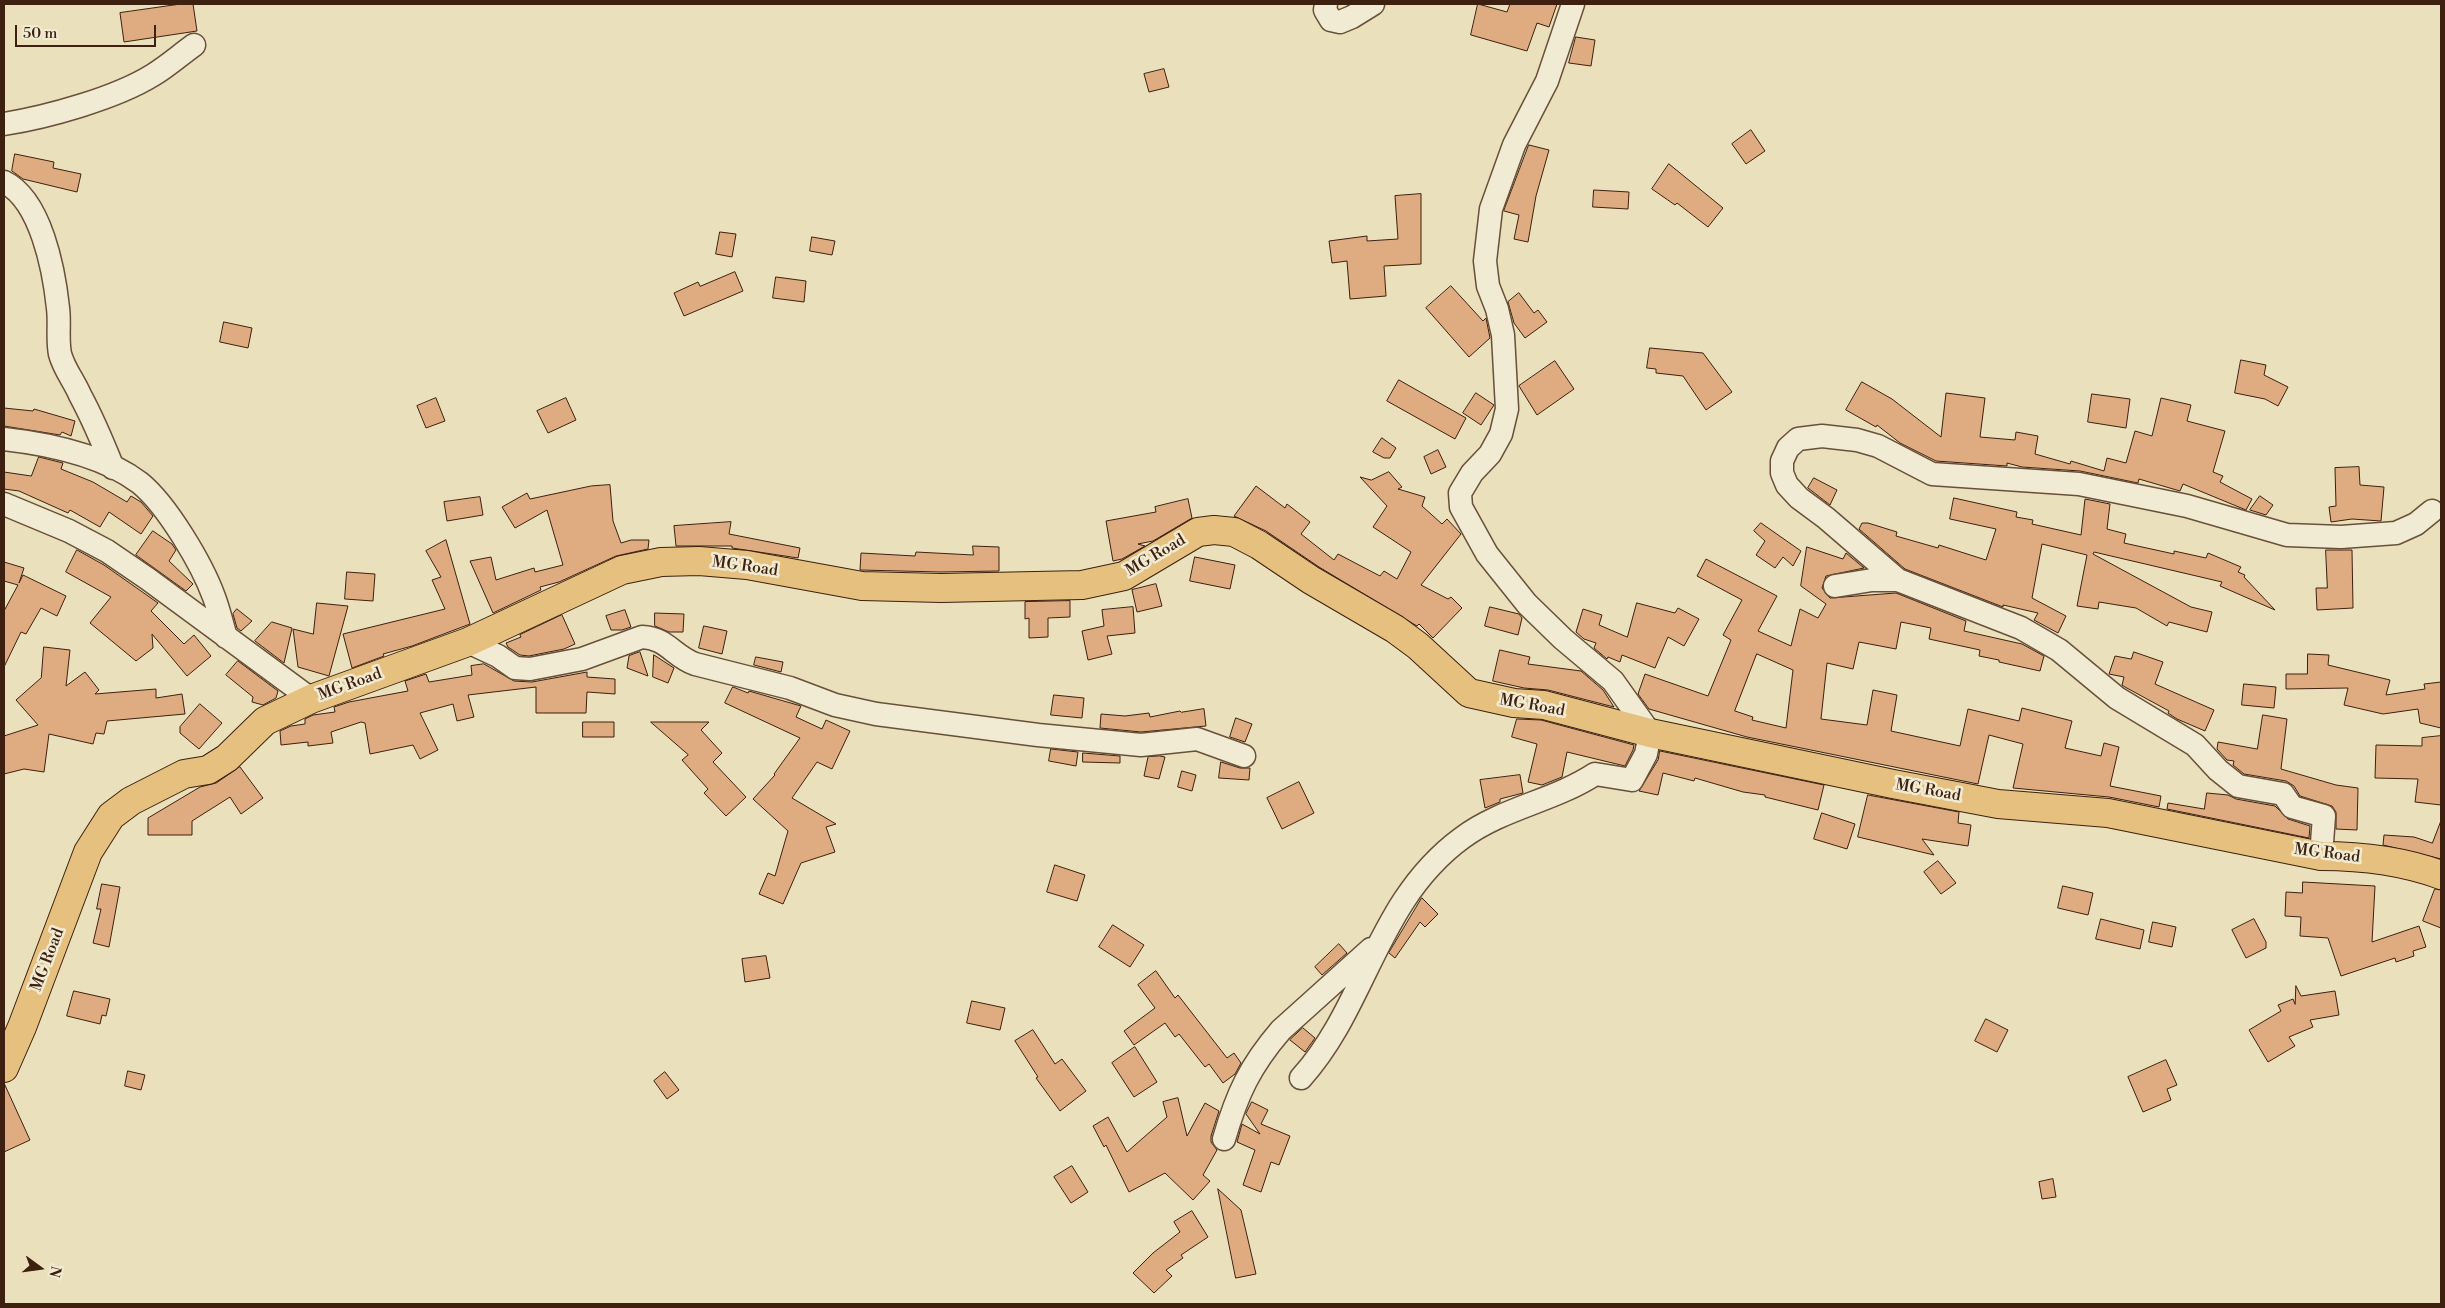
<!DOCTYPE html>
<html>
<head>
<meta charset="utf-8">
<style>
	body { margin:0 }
	#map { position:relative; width:2445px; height:1308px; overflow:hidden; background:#eae0bb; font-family:"Libre Bodoni",serif }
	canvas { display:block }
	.frame { position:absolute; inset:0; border:5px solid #3d200f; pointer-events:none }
	.north { position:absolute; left:15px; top:1243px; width:50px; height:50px; -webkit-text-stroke:4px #f1ebd3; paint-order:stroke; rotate:104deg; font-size:14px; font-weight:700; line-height:20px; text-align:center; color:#3d200f }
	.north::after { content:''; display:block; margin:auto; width:18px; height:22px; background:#3d200f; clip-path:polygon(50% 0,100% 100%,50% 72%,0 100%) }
	.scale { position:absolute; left:15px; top:25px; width:141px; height:22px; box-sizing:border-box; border:2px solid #3d200f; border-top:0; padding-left:6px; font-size:15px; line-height:18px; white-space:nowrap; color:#3d200f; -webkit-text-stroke:4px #f1ebd3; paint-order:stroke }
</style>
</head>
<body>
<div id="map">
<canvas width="2445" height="1308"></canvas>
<div class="frame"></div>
<div class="north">N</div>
<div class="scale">50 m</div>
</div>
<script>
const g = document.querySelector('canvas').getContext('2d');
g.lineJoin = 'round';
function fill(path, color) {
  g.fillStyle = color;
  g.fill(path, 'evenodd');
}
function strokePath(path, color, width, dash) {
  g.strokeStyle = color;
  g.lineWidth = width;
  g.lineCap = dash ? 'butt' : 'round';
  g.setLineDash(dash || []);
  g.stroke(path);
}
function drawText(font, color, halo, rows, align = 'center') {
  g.font = font + ' "Libre Bodoni",serif';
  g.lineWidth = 5;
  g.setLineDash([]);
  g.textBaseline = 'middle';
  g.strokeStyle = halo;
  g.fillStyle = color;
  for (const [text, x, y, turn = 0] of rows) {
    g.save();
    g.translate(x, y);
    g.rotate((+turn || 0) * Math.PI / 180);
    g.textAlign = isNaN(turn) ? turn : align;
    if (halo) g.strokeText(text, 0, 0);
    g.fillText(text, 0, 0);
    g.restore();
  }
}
const building = new Path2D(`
	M181 4H193L197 31 124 42 120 13Z
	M1478 4 1507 12 1510 4H1557L1549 27 1537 23 1527 51 1471 35Z
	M1576 37 1595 40 1591 66 1569 63Z
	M1164 69 1169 87 1149 92 1144 74Z
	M1751 130 1765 151 1746 164 1732 144Z
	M1529 145 1549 150 1536 196 1528 242 1514 239 1519 215 1504 211Z
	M15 154 54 162 53 168 81 174 77 192 23 179 12 171Z
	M1669 164 1723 208 1708 227 1677 203 1675 205 1652 189Z
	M1594 190 1629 192 1628 209 1593 207Z
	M1421 194V264L1384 266 1386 296 1350 299 1347 261 1332 263 1329 241 1367 236V241L1398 239 1395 196Z
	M720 232 736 234 732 257 716 254Z
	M812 237 835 241 832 255 810 251Z
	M735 272 743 291 684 316 674 293 698 282 700 286Z
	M776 277 806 281 804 302 773 298Z
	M1451 286 1483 321 1486 318 1490 338 1469 357 1426 308Z
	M1519 293 1534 313 1538 310 1547 322 1525 338 1514 323 1508 302Z
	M224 322 252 328 248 348 220 342Z
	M1650 348 1703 353 1732 392 1706 410 1683 376 1656 373V369L1647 368Z
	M2241 360 2266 365 2264 375 2288 387 2278 406 2265 399 2235 393Z
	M1555 361 1574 389 1537 415 1519 386Z
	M1399 380 1466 418 1455 439 1387 401Z
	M1862 382 1892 399 1941 437 1946 393 1985 398 1980 437 2015 440 2016 432 2038 436 2035 454 2070 464 2071 461 2104 471 2107 458 2126 463 2135 431 2152 436 2161 398 2191 405 2187 421 2225 431 2213 472 2223 476 2220 482 2252 499 2246 510 2183 484 2180 491 2139 479 2138 483 2080 471 2022 467 2007 463V466L1936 461 1900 443 1877 425 1876 427 1846 410Z
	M1476 393 1494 405 1481 425 1463 413Z
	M2092 394 2130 399 2126 428 2088 422Z
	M436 398 445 421 426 428 417 406Z
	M566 398 576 420 548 433 537 411Z
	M4 408 33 411 34 409 75 421 71 436 62 432 60 435 4 426Z
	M1382 438 1396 448 1390 458H1384L1373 452Z
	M1438 450 1446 467 1431 474 1424 457Z
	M39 457 63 463 61 469 93 482 127 502 131 496 141 502 153 516 141 534 109 512 100 527 70 510 68 513 19 491 4 489V472L31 476Z
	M2359 467 2360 485 2384 487 2381 521 2352 519 2331 522 2329 507 2336 506 2335 468Z
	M1389 472 1402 487 1398 489 1425 497 1422 506 1442 524 1447 519 1461 534 1421 585 1448 599 1451 597 1462 608 1433 638 1419 624 1417 626 1319 567 1266 531 1234 516 1256 486 1285 508 1287 504 1310 522 1301 534 1334 560 1338 554 1380 576 1384 571 1397 579 1411 552 1373 527 1387 506 1360 477 1371 480Z
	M1814 478 1837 490 1830 505 1808 488Z
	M610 485 613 521 621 543 631 540H649L648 549 616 556 559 582 540 587 541 590 493 613 470 561 491 557 496 580 534 568 535 572 563 565 547 510 515 528 502 507 527 493 530 499 591 486Z
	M2260 496 2273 505 2266 515 2250 510Z
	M480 497 483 515 447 521 444 502Z
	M1954 498 2017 512 2016 517 2033 520 2032 524 2081 535 2085 499 2110 504 2107 529 2126 534 2124 543 2174 554V551L2206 558 2208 553 2241 567 2238 572 2245 575 2244 577 2275 610 2220 586 2222 582 2094 552 2093 554 2191 607 2212 612 2207 632 2169 622 2167 626 2136 608 2099 602 2098 609 2077 606 2087 555 2042 544 2032 598 2066 616 2058 633 2034 620 2038 613 2003 605V607L1905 569 1859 529 1862 523H1868L1897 532 1896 536 1938 548 1939 545 1986 560 1996 529 1950 519Z
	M1188 499 1192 518 1153 541 1138 544 1145 546 1122 559 1113 561 1106 521 1156 512 1155 507Z
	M731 522 729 534 800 548 798 558 732 548V546H676L674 526Z
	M1761 523 1801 551 1793 566 1783 557 1775 568 1756 555 1765 541 1754 531Z
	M153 531 172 544 176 550 169 561 193 584 186 591 136 555Z
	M446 540 470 624 412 646 383 654 384 656 352 668 343 634 445 609 432 580 441 577 426 551Z
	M973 546 999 547V571L941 572 860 570 861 553 915 556 916 552 973 555Z
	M1807 547 1843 559 1846 553 1864 568 1826 576 1822 588 1830 598 1896 593 1966 621 1964 631 2022 644 2044 656 2040 671 1999 662V660L1979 656 1980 650 1929 639 1931 628 1901 622 1896 649 1859 642 1853 669 1827 663 1821 719 1867 725 1873 690 1897 695 1891 731 1960 746 1968 709 2019 721 2022 708 2072 721 2065 748 2101 756 2104 743 2119 747 2110 786 2161 796 2159 807 2109 797 2013 788 2023 744 1989 735 1978 784 1747 737 1649 709 1638 694 1645 674 1708 696 1731 640 1723 635 1742 600 1697 576 1706 559 1777 596 1758 631 1791 646 1800 609 1818 618 1826 604 1801 586ZM1757 654 1793 670 1786 728 1752 720 1753 717 1735 711Z
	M77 550 104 565 158 603 151 611 184 644 194 635 211 656 187 676 152 634 153 648 136 661 90 623 111 597 66 572Z
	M2326 550H2352L2353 608 2317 610 2316 588H2327Z
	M1195 557 1235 565 1230 589 1190 581Z
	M4 562 24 568 19 583 23 575 66 596 57 616 41 608 26 634 21 632 4 667V611L18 585 4 581Z
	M347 572 375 574 373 601 345 599Z
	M1156 584 1162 606 1137 612 1132 590Z
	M1070 601V617L1048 618V637L1029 638V618L1025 619V602Z
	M317 603 348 606 329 676 298 667 293 629 313 634Z
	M1637 603 1675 613 1678 608 1699 619 1684 646 1668 637 1655 668 1622 655 1620 662 1608 657 1607 659 1594 648 1596 643 1584 639 1576 632 1583 609 1602 615 1599 625 1627 637Z
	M1133 607 1135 633 1107 636 1112 654 1088 660 1082 631 1104 626 1102 610Z
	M1490 607 1519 614 1522 618 1518 635 1485 626Z
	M237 609 252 621 241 631 237 628 233 614Z
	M625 610 631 627 622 630H611L606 616Z
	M655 613 684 614 683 632H669L655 626Z
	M562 615 575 644 564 649 529 656 520 655 508 647 506 643 521 637 520 635Z
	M272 622 292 628 284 663 255 641Z
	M704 626 727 631 722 654 699 648Z
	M44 647 70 650 66 686 85 672 99 690 95 694 156 689V698L182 694 185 714 107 721 104 734 96 733 93 744 49 734 44 772 24 769 4 774V736L38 725 16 700 41 678Z
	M1500 650 1530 657 1528 664 1581 671 1603 690 1614 707 1548 690 1524 688 1493 681Z
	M640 652 648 676 627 668 629 656Z
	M2134 652 2163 662 2155 684 2214 710 2205 731 2177 719 2168 713 2169 711 2125 687 2122 685 2124 677 2109 674 2115 656 2131 659Z
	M2308 654 2329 655 2328 665 2390 680 2386 695 2425 689 2424 684 2441 682V728L2420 723 2418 709 2383 714 2344 705 2348 688 2286 689V674H2307Z
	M654 655 674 668 668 683 653 677Z
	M756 657 783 662 781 672 754 665Z
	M238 661 278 691 276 698 263 705 252 702 253 697 226 675Z
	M484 664 514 681 532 682 587 672V677L615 679V694L587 692 586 713H536V687L468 695 474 717 457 721 453 704 420 713 438 750 420 759 413 745 370 754 365 723 361 722 331 732 333 743 308 746V742L281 745 280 731 291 726 305 724V719L313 715 335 712 334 707 349 702 408 691 405 681 426 674 429 682 472 675 471 666Z
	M2244 684 2276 687 2274 708 2242 705Z
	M733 687 748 693 749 691 801 706 796 717 822 729 826 720 850 731 832 769 817 762 792 798 836 824 826 827 835 852 801 863 783 904 759 894 768 873 775 876 788 831 753 799 775 775 774 774 800 738 725 703Z
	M1054 695 1084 698 1082 718 1051 715Z
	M200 704 222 723 199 749 180 733V727Z
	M1204 709 1206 726 1141 732 1100 728 1101 714 1125 716 1149 713 1150 717 1180 711 1181 712Z
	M2263 715 2287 719 2281 769 2336 785 2358 788 2357 830 2336 829V812L2332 806 2300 796 2294 786 2286 781 2244 774 2233 765 2234 761 2227 760 2217 749 2218 742 2257 749Z
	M1236 718 1252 724 1245 742 1230 737Z
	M1517 719 1541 720 1634 745 1633 750 1625 766 1567 752 1562 777 1542 785 1528 782 1537 744 1512 737Z
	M583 722H614V737H583Z
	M651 722H709L701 730 722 753 713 762 746 797 726 816 704 793 708 789 682 760 688 755Z
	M2441 736V805L2415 802 2418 779 2375 778 2376 745 2422 746V738Z
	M1051 749 1078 752 1076 766 1049 761Z
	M1660 751 1824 785 1818 810 1765 797V795L1743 792 1695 778 1694 781 1663 773 1658 795 1639 791 1658 760Z
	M1083 753 1120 756V763L1083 762Z
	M1160 756 1165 757 1159 779 1144 776 1148 757Z
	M1221 762 1240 768H1250L1249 780 1219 778Z
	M240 767 263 798 241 814 230 797 192 821V835H148V818L200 787 216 783Z
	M1182 771 1196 775 1192 791 1178 787Z
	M1520 775 1523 793 1500 799V802L1485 808 1480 780Z
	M1299 782 1314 813 1282 829 1267 798Z
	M2207 793 2228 795 2236 799 2275 806 2288 819 2310 826 2309 838 2167 809 2168 803 2204 809Z
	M1868 795 1959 812 1958 823 1971 825 1968 846 1922 839 1934 855 1858 837Z
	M1822 813 1855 824 1847 849 1814 839Z
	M2441 821V859L2383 845 2384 835 2414 837 2432 843Z
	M1938 861 1956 883 1941 894 1924 872Z
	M1055 865 1085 875 1077 901 1047 892Z
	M2303 882 2375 886 2372 942 2419 926 2426 947 2413 951 2414 956 2396 962 2395 958 2341 976 2328 938 2300 936 2301 917 2285 916 2286 892 2302 893Z
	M102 884 120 887 109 947 93 943 101 909H97Z
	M2063 886 2093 893 2088 915 2058 908Z
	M2435 889 2441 890V928L2423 921Z
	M1422 898 1438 914 1425 927 1420 922 1395 958 1389 953Z
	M2101 919 2144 930 2140 949 2096 939Z
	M2254 919 2266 942V948L2246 958 2232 930Z
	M2153 922 2176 927 2172 947 2149 942Z
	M1113 925 1144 945 1130 967 1099 947Z
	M1339 944 1347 953 1322 975 1315 967Z
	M766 956 770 978 745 982 742 959Z
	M1156 971 1175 998 1178 995 1227 1058 1234 1053 1241 1063 1235 1074 1223 1083 1209 1064 1205 1067 1179 1034 1175 1037 1165 1023 1134 1045 1124 1031 1155 1008 1138 985Z
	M2296 986 2301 996 2335 991 2339 1015 2310 1020 2313 1027 2289 1037 2295 1046 2268 1062 2249 1030 2281 1011 2278 1005 2293 999 2295 1004Z
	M74 991 110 999 106 1016 102 1015 100 1024 67 1016Z
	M972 1001 1005 1008 1000 1030 967 1023Z
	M1986 1019 2008 1030 1997 1052 1975 1041Z
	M1303 1028 1315 1038 1305 1052 1290 1040Z
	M1033 1030 1055 1064 1062 1059 1086 1091 1060 1111 1036 1078 1038 1077 1015 1041Z
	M1135 1047 1157 1082 1134 1097 1112 1063Z
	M2166 1060 2177 1085 2167 1089 2171 1100 2143 1112 2128 1077Z
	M128 1071 145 1075 141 1090 125 1086Z
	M665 1072 679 1090 667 1099 654 1081Z
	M4 1083 30 1140 4 1152Z
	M1178 1098 1187 1136 1205 1103 1219 1111 1211 1136V1142L1217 1150 1203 1175 1210 1181 1193 1200 1165 1173 1129 1192 1106 1145 1104 1147 1093 1126 1108 1117 1127 1152 1167 1117 1163 1102Z
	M1252 1102 1268 1110 1261 1124 1290 1136 1279 1165 1271 1162 1261 1192 1243 1185 1255 1150 1237 1142 1242 1124 1260 1134 1246 1114Z
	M1072 1166 1088 1192 1071 1203 1054 1177Z
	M2053 1179 2056 1197 2042 1199 2039 1182Z
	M1218 1189 1241 1210 1256 1274 1236 1278Z
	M1192 1211 1208 1237 1181 1255 1183 1258 1166 1270 1172 1276 1154 1293 1133 1273 1153 1253 1180 1232 1174 1222Z`);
const minor = new Path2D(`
	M1326 4 1325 10 1331 20 1340 22 1352 17 1373 4
	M4 124C48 117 116 98 153 75 168 66 180 55 194 45
	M4 182C41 200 54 270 58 308 60 323 57 339 60 354 64 369 74 381 80 395 93 419 103 443 113 468
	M4 439C49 444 103 455 140 483 167 505 202 564 214 597 219 610 222 624 226 637
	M4 504 69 531 107 551 148 579 311 699
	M1898 580 1826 518 1799 498 1787 485 1782 473V461L1788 448 1798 439 1822 436 1857 440 1878 446 1932 474 2079 484 2187 506 2287 535 2341 537 2396 533 2416 524 2432 511
	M1835 586 1872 580H1898L2021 628 2059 650 2117 698 2195 745 2218 770 2238 786 2283 794 2292 807 2324 816 2321 856
	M468 642 498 656 515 668 530 669 582 659 642 637C667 638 673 656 695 664L790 688 835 705 876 714 1038 735 1141 745 1197 739 1244 756
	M1301 1078C1367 1005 1376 901 1462 838 1502 808 1554 801 1595 774L1632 780 1646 754 1650 733 1613 681 1563 639 1527 604 1487 554 1461 507 1460 493 1472 473 1490 454 1501 434 1507 409 1503 335 1497 309 1488 286 1485 261 1491 209 1514 145 1547 81 1573 4
	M1224 1139C1237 1094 1250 1066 1281 1030L1371 949`);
const major = new Path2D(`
	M4 1068 22 1027 88 852 111 816 131 801 184 774 208 770 227 758 265 721 311 699 468 642 622 570 661 562 699 561 747 565 862 586 941 588 1082 585 1124 576 1198 532 1214 530 1234 532 1259 545 1311 580 1395 629 1418 646 1469 693 1514 703 1544 705 1650 733 1893 784 1998 804 2108 813 2321 856C2361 856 2403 861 2441 875`);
const streetNames = [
	["MG Road",1156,556,-31],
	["MG Road",745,567,8],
	["MG Road",350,685,-20],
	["MG Road",1532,706,10],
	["MG Road",1928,791,10],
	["MG Road",2327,854,7],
	["MG Road",48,960,-69]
];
fill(building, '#dfab80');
strokePath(building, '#3d200f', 1);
strokePath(minor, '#68503a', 25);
strokePath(major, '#3d200f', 30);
strokePath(minor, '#f1ebd3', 22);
strokePath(major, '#e5c07e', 28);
drawText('16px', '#3d200f', '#f1ebd3', streetNames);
</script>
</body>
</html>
